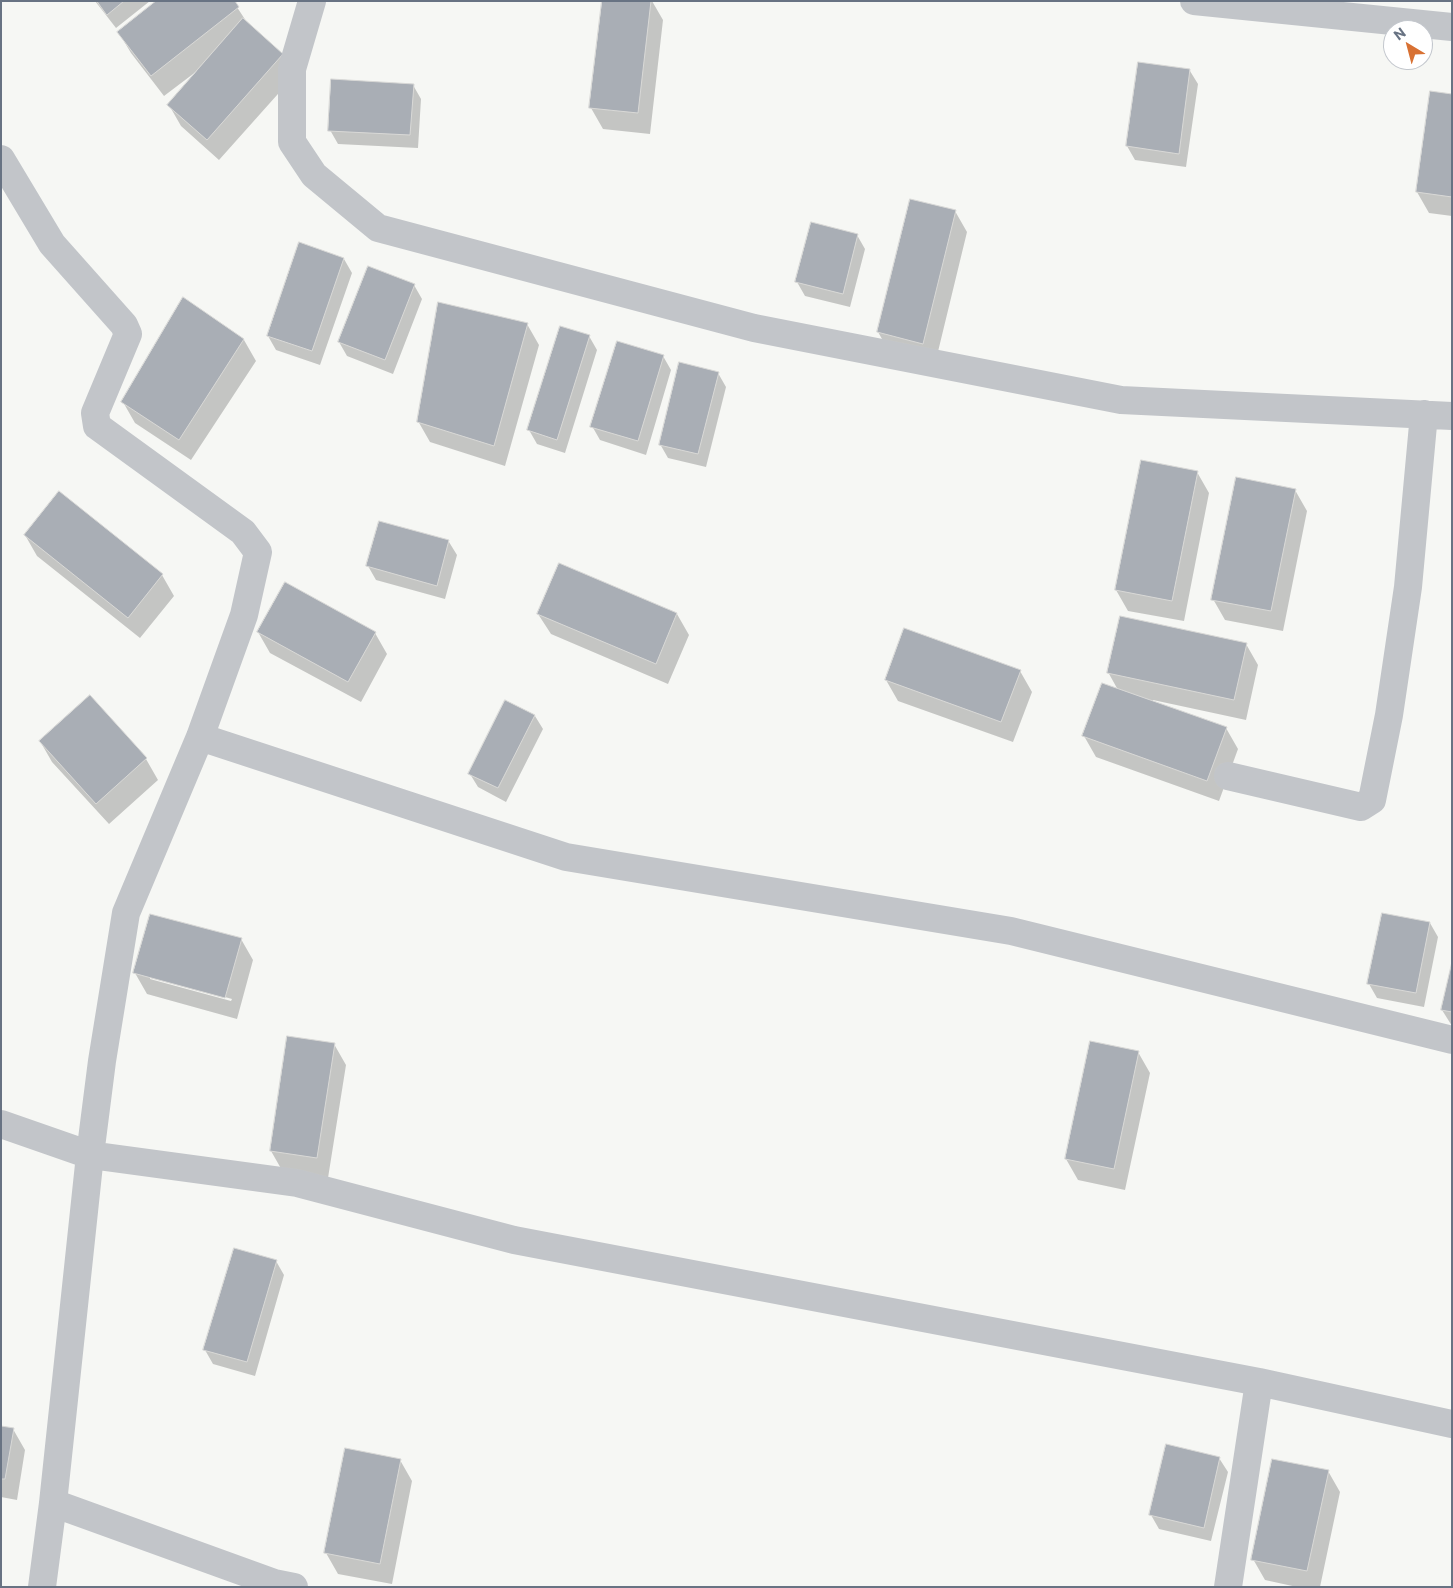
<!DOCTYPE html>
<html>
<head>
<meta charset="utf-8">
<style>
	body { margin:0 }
	#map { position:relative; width:1453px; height:1588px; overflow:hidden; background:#f6f7f4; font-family:Commissioner,sans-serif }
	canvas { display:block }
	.frame { position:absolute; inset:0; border:2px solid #687383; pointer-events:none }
	.north { position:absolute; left:1383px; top:20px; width:50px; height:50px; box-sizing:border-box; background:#fff; border:1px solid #c3c7cd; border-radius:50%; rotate:323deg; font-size:14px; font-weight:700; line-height:20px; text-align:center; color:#687383 }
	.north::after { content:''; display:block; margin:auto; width:18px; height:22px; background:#d87133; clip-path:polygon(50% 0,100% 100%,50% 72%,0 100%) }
</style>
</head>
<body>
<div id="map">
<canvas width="1453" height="1588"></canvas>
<div class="frame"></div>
<div class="north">N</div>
</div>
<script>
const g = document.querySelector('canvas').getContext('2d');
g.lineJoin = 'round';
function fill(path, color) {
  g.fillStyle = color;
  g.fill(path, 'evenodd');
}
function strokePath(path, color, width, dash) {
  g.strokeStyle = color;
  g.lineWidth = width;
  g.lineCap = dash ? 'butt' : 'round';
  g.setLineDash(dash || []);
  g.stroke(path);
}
const shadow = new Path2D(`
	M95 1H150L116 28Z
	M233 1 248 24 282 55 294 76 219 160 181 126 169 105 198 72 197 71 164 96 131 53 119 33Z
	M603 1H652L663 20 650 134 603 129 591 108Z
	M1139 64 1190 71 1198 84 1186 167 1135 160 1127 146Z
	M413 85 421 99 418 148 338 144 330 130Z
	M1452 95V216L1429 213 1417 192Z
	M955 211 967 232 935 364 890 353 878 332Z
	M857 235 865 249 850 307 805 296 797 282Z
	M344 259 352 273 320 365 276 350 268 336Z
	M414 285 422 299 393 374 347 356 339 342Z
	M183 299 244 340 256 361 191 460 135 423 123 402Z
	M527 324 539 345 505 466 430 442 418 421Z
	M589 336 597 350 565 453 537 444 529 430Z
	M663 356 671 370 646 455 600 440 592 426Z
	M718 373 726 387 706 467 668 458 660 444Z
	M1197 472 1209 493 1184 621 1128 611 1116 590Z
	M1295 490 1307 511 1283 631 1225 620 1213 599Z
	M25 535 162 575 174 596 140 638 37 556Z
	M449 542 457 555 445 599 376 580 368 566Z
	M560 565 677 614 689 635 668 684 551 634 538 614Z
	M258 632 375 633 387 654 361 702 270 653Z
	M1246 644 1258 665 1246 720 1153 700 1152 702 1226 728 1238 749 1219 801 1096 757 1084 736 1118 690 1108 672Z
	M1020 671 1032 692 1013 742 898 701 886 680Z
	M535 716 543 729 506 802 478 787 470 774Z
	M40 741 146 759 158 780 109 824 52 762Z
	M1430 923 1438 937 1424 1007 1377 998 1369 984Z
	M241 939 253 960 237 1019 147 994 135 973ZM150 976 232 999 231 1001 150 979Z
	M1452 968V1026L1442 1010Z
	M334 1044 346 1065 328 1178 283 1172 271 1151Z
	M1138 1052 1150 1073 1125 1190 1078 1180 1066 1159Z
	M276 1261 284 1275 255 1376 213 1364 205 1350Z
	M1 1427 13 1429 25 1450 17 1500 1 1497Z
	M1219 1458 1228 1472 1211 1541 1159 1529 1151 1515Z
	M400 1460 412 1481 392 1584 338 1574 326 1553Z
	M1328 1471 1340 1492 1320 1587H1297L1265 1580 1253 1559Z`);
const building = new Path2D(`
	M97 1H124L107 15Z
	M156 1H235L239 7 151 76 117 32Z
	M602 1H651L638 113 589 108Z
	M243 18 283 54 207 140 167 105Z
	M1138 62 1190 69 1179 154 1126 146Z
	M331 79 414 84 410 135 328 131Z
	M1430 91 1452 94V197L1416 192Z
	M910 199 956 210 923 344 877 332Z
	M811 222 858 234 843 294 795 282Z
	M299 242 344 258 312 351 267 336Z
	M368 266 415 284 385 360 338 342Z
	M183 297 244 339 179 440 121 402Z
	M438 302 528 323 494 446 417 422Z
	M560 326 590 335 557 440 527 430Z
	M617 341 664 355 638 441 590 427Z
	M679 362 719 372 698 454 659 445Z
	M1141 460 1198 471 1172 601 1115 590Z
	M1236 477 1296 489 1271 611 1211 600Z
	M59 491 163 574 128 618 24 535Z
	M379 521 449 540 437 586 366 566Z
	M559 563 677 613 656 664 537 614Z
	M285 582 376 632 348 682 257 632Z
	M1120 616 1247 643 1234 700 1107 673Z
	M904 628 1021 670 1001 722 885 680Z
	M1102 683 1227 727 1207 781 1082 736Z
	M90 695 147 758 96 804 39 741Z
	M505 700 535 715 498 788 468 774Z
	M1382 913 1430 922 1416 993 1367 984Z
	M150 914 242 938 225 998 133 973Z
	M1452 962V1012L1441 1010Z
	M287 1036 335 1043 317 1158 270 1151Z
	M1090 1041 1139 1051 1114 1169 1065 1159Z
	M234 1248 277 1260 247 1362 203 1350Z
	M1 1426 14 1428 5 1479H1Z
	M1166 1444 1220 1457 1204 1528 1149 1515Z
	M345 1448 401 1459 380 1564 324 1553Z
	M1272 1459 1329 1470 1307 1571 1251 1560Z`);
const minor = new Path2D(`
	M312 1 292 69V142L314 175 378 228 754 328 1121 400 1452 416
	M1194 1 1452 27
	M1 159 52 244 124 325 128 334 95 413 97 426 243 532 258 552 244 615 200 737 126 913 102 1061 90 1155 53 1503 42 1587
	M200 737 566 857 1011 931 1452 1040
	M1228 776 1361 807 1372 800 1389 715 1408 587 1424 414
	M1 1124 90 1155 297 1183 514 1240 1259 1382 1452 1424
	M53 1503 274 1583 294 1587
	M1228 1587 1259 1382`);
fill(shadow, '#0003');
fill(building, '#a9aeb5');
strokePath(building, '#d8d8d6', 1);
strokePath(minor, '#c2c5c9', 28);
</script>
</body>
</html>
